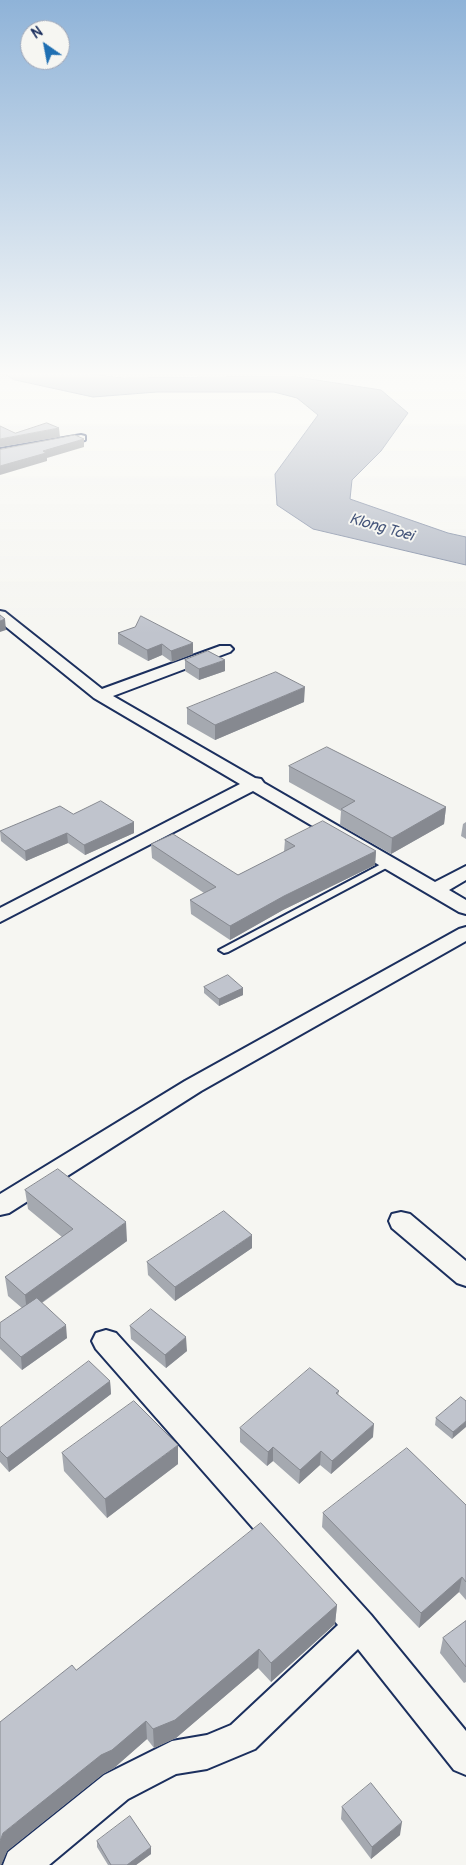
<!DOCTYPE html>
<html>
<head>
<meta charset="utf-8">
<style>
	body { margin:0 }
	#map { position:relative; width:466px; height:1865px; overflow:hidden; background:#f6f6f2; font-family:Pangolin,sans-serif }
	canvas { display:block }
	.north { position:absolute; left:20px; top:20px; width:50px; height:50px; box-sizing:border-box; background:#f6f6f2; border:1px solid #9ea6b7; border-radius:50%; rotate:327deg; font-size:14px; font-weight:700; line-height:20px; text-align:center; color:#1b2f5e }
	.north::after { content:''; display:block; margin:auto; width:18px; height:22px; background:#1f6fb2; clip-path:polygon(50% 0,100% 100%,50% 72%,0 100%) }
</style>
</head>
<body>
<div id="map">
<canvas width="466" height="1865"></canvas>
<div class="north">N</div>
</div>
<script>
const g = document.querySelector('canvas').getContext('2d');
g.lineJoin = 'round';
function fill(path, color) {
  g.fillStyle = color;
  g.fill(path, 'evenodd');
}
function strokePath(path, color, width, dash) {
  g.strokeStyle = color;
  g.lineWidth = width;
  g.lineCap = dash ? 'butt' : 'round';
  g.setLineDash(dash || []);
  g.stroke(path);
}
function drawText(font, color, halo, rows, align = 'center') {
  g.font = font + ' Pangolin,sans-serif';
  g.lineWidth = 4;
  g.setLineDash([]);
  g.textBaseline = 'middle';
  g.strokeStyle = halo;
  g.fillStyle = color;
  for (const [text, x, y, turn = 0] of rows) {
    g.save();
    g.translate(x, y);
    g.rotate((+turn || 0) * Math.PI / 180);
    g.textAlign = isNaN(turn) ? turn : align;
    if (halo) g.strokeText(text, 0, 0);
    g.fillText(text, 0, 0);
    g.restore();
  }
}
const water = new Path2D(`
	M3 373H83L123 378 291 376 381 390 408 413 381 451 352 480 350 499 448 533 466 537V565L313 529 277 505 275 474 318 415 297 398 274 392H157L93 397 15 380Z`);
const lane = new Path2D(`
	M387 861 392 864 390 866 228 952 224 953 219 950Z`);
const street = new Path2D(`
	M81 435 85 436V440L0 457V449Z
	M0 611 5 612 102 689 220 646H230L233 649 230 652 113 696 255 778 261 779 264 783 435 882 466 866V880L449 890 466 900V914L459 912 253 791 0 922V908L240 784 94 698 0 622Z
	M466 927V941L201 1091 9 1213 0 1215V1194L185 1081 459 929Z
	M401 1212 410 1214 466 1261V1286L457 1283 392 1228 389 1221 392 1214Z
	M106 1330 116 1333 371 1615 466 1731V1775L454 1770 358 1649 255 1749 207 1769 176 1774 128 1799 49 1865H3L8 1852 104 1775 172 1741 207 1735 231 1725 338 1625 96 1349 92 1341 96 1333Z`);
const wall = new Path2D(`
	M135 627 193 654 172 662 162 655 148 661 118 644V633Z
	M185 660 225 671 199 680 185 671Z
	M304 702 215 740 187 724V708Z
	M289 766 446 807 444 824 391 854 340 825 341 811 289 782Z
	M73 814 134 822V833L85 855 68 843 26 861 1 841 0 831Z
	M466 822V839L461 836 463 824Z
	M285 840 376 851 375 865 283 910 230 940 191 914 190 900 204 893 152 858 151 844 238 875 284 852Z
	M204 987 243 988V995L219 1006 204 993Z
	M25 1190 127 1241 42 1303 67 1338 22 1370 0 1349V1323L22 1308 8 1296 5 1277 62 1237 28 1209Z
	M252 1248 175 1301 148 1275 147 1262Z
	M130 1326 187 1351 166 1368 131 1339Z
	M110 1381 111 1394 9 1472 0 1462V1428Z
	M339 1391 338 1395 373 1437 331 1474 320 1465 299 1484 273 1461 267 1466 240 1442V1428Z
	M461 1397 452 1439 435 1425 436 1418Z
	M62 1453 178 1464 107 1518 64 1471Z
	M466 1505V1600L459 1592 419 1628 322 1527 323 1513Z
	M337 1605 335 1624 271 1682 258 1668 176 1738 154 1748 147 1739 114 1768 103 1774 7 1851 1 1865 76 1670Z
	M466 1621V1682L464 1683 440 1653 443 1638Z
	M342 1807 400 1835 371 1859 341 1819Z
	M97 1841 151 1854 136 1865H108L97 1847Z`);
const shadedWall = new Path2D(`
	M59 428 60 437 0 447V439Z
	M84 439V447L47 458V461L0 475V466L43 451Z
	M5 619 6 630 0 632V621Z
	M193 643V654L172 662 171 651Z
	M162 644V655L148 661 147 650Z
	M225 660V671L199 680V669Z
	M305 687 304 702 215 740V725Z
	M446 807 444 824 391 854 392 838Z
	M134 822V833L85 855 84 845Z
	M67 833 68 843 26 861 25 851Z
	M376 851 375 865 283 910 230 940V926L284 896Z
	M243 988V995L219 1006V999Z
	M126 1222 127 1241 27 1313 25 1295Z
	M252 1235V1248L175 1301V1287Z
	M66 1325 67 1338 22 1370 21 1357Z
	M186 1337 187 1351 166 1368 165 1355Z
	M110 1381 111 1394 9 1472 7 1458Z
	M466 1421V1427L452 1439 453 1432Z
	M374 1424 373 1437 331 1474 332 1461Z
	M178 1445V1464L107 1518 105 1499Z
	M273 1447V1461L267 1466 268 1452Z
	M321 1451 320 1465 299 1484 300 1470Z
	M462 1577 459 1592 419 1628 421 1613Z
	M337 1605 335 1624 271 1682V1663Z
	M259 1649 258 1668 176 1738 154 1748 153 1729Z
	M146 1721 147 1739 114 1768 103 1774 7 1851 1 1865H0V1841L3 1833 101 1755Z
	M402 1822 400 1835 371 1859 372 1847Z
	M151 1847V1854L136 1865H127Z`);
const building = new Path2D(`
	M47 423 59 428 0 439V426L15 433Z
	M75 435 84 439 43 451 46 453 0 466V450Z
	M0 615 5 619 0 621Z
	M141 616 193 643 171 651 162 644 147 650 118 633 135 627Z
	M208 651 225 660 199 669 185 660Z
	M276 672 305 687 215 725 187 708Z
	M327 747 446 807 392 838 341 809 355 801 289 766Z
	M101 801 134 822 84 845 67 833 25 851 0 831 60 806 73 814Z
	M323 821 376 851 284 896 230 926 190 900 216 887 151 844 173 834 238 875 295 846 285 840Z
	M228 975 243 988 219 999 204 987Z
	M58 1169 126 1222 25 1295 5 1277 73 1229 25 1190Z
	M224 1211 252 1235 175 1287 147 1262Z
	M37 1298 66 1325 21 1357 0 1337V1323Z
	M151 1309 186 1337 165 1355 130 1326Z
	M89 1361 110 1381 7 1458 0 1451V1428Z
	M310 1368 339 1391 336 1393 374 1424 332 1461 321 1451 300 1470 273 1447 268 1452 240 1428Z
	M461 1397 466 1401V1421L453 1432 436 1418Z
	M134 1401 178 1445 105 1499 62 1453Z
	M407 1448 466 1505V1582L462 1577 421 1613 323 1513Z
	M261 1523 337 1605 271 1663 259 1649 175 1720 153 1729 146 1721 112 1750 101 1755 3 1833 0 1841V1722L72 1665 76 1670Z
	M466 1621V1667L443 1638Z
	M371 1783 402 1822 372 1847 342 1807Z
	M130 1816 151 1847 127 1865H111L97 1841Z`);
const farWaternames = [
	["Klong Toei",381,528,16]
];
fill(water, '#abb2c0');
strokePath(water, '#717e99', 1);
strokePath(lane, '#1b2f5e', 4);
strokePath(street, '#1b2f5e', 4);
fill(lane, '#f6f6f2');
fill(street, '#f6f6f2');
fill(wall, '#a5a9b0');
fill(shadedWall, '#868990');
fill(building, '#c0c4cd');
strokePath(building, '#868990', 1);
const sky = g.createLinearGradient(0, 0, 0, 634);
sky.addColorStop(0, '#8fb3d8');
sky.addColorStop(0.59, '#fbfbf9');
sky.addColorStop(1, '#fbfbf900');
g.fillStyle = sky;
g.fillRect(0, 0, 466, 634);
drawText('italic 15px', '#46567b', '#f6f6f2', farWaternames);
</script>
</body>
</html>
